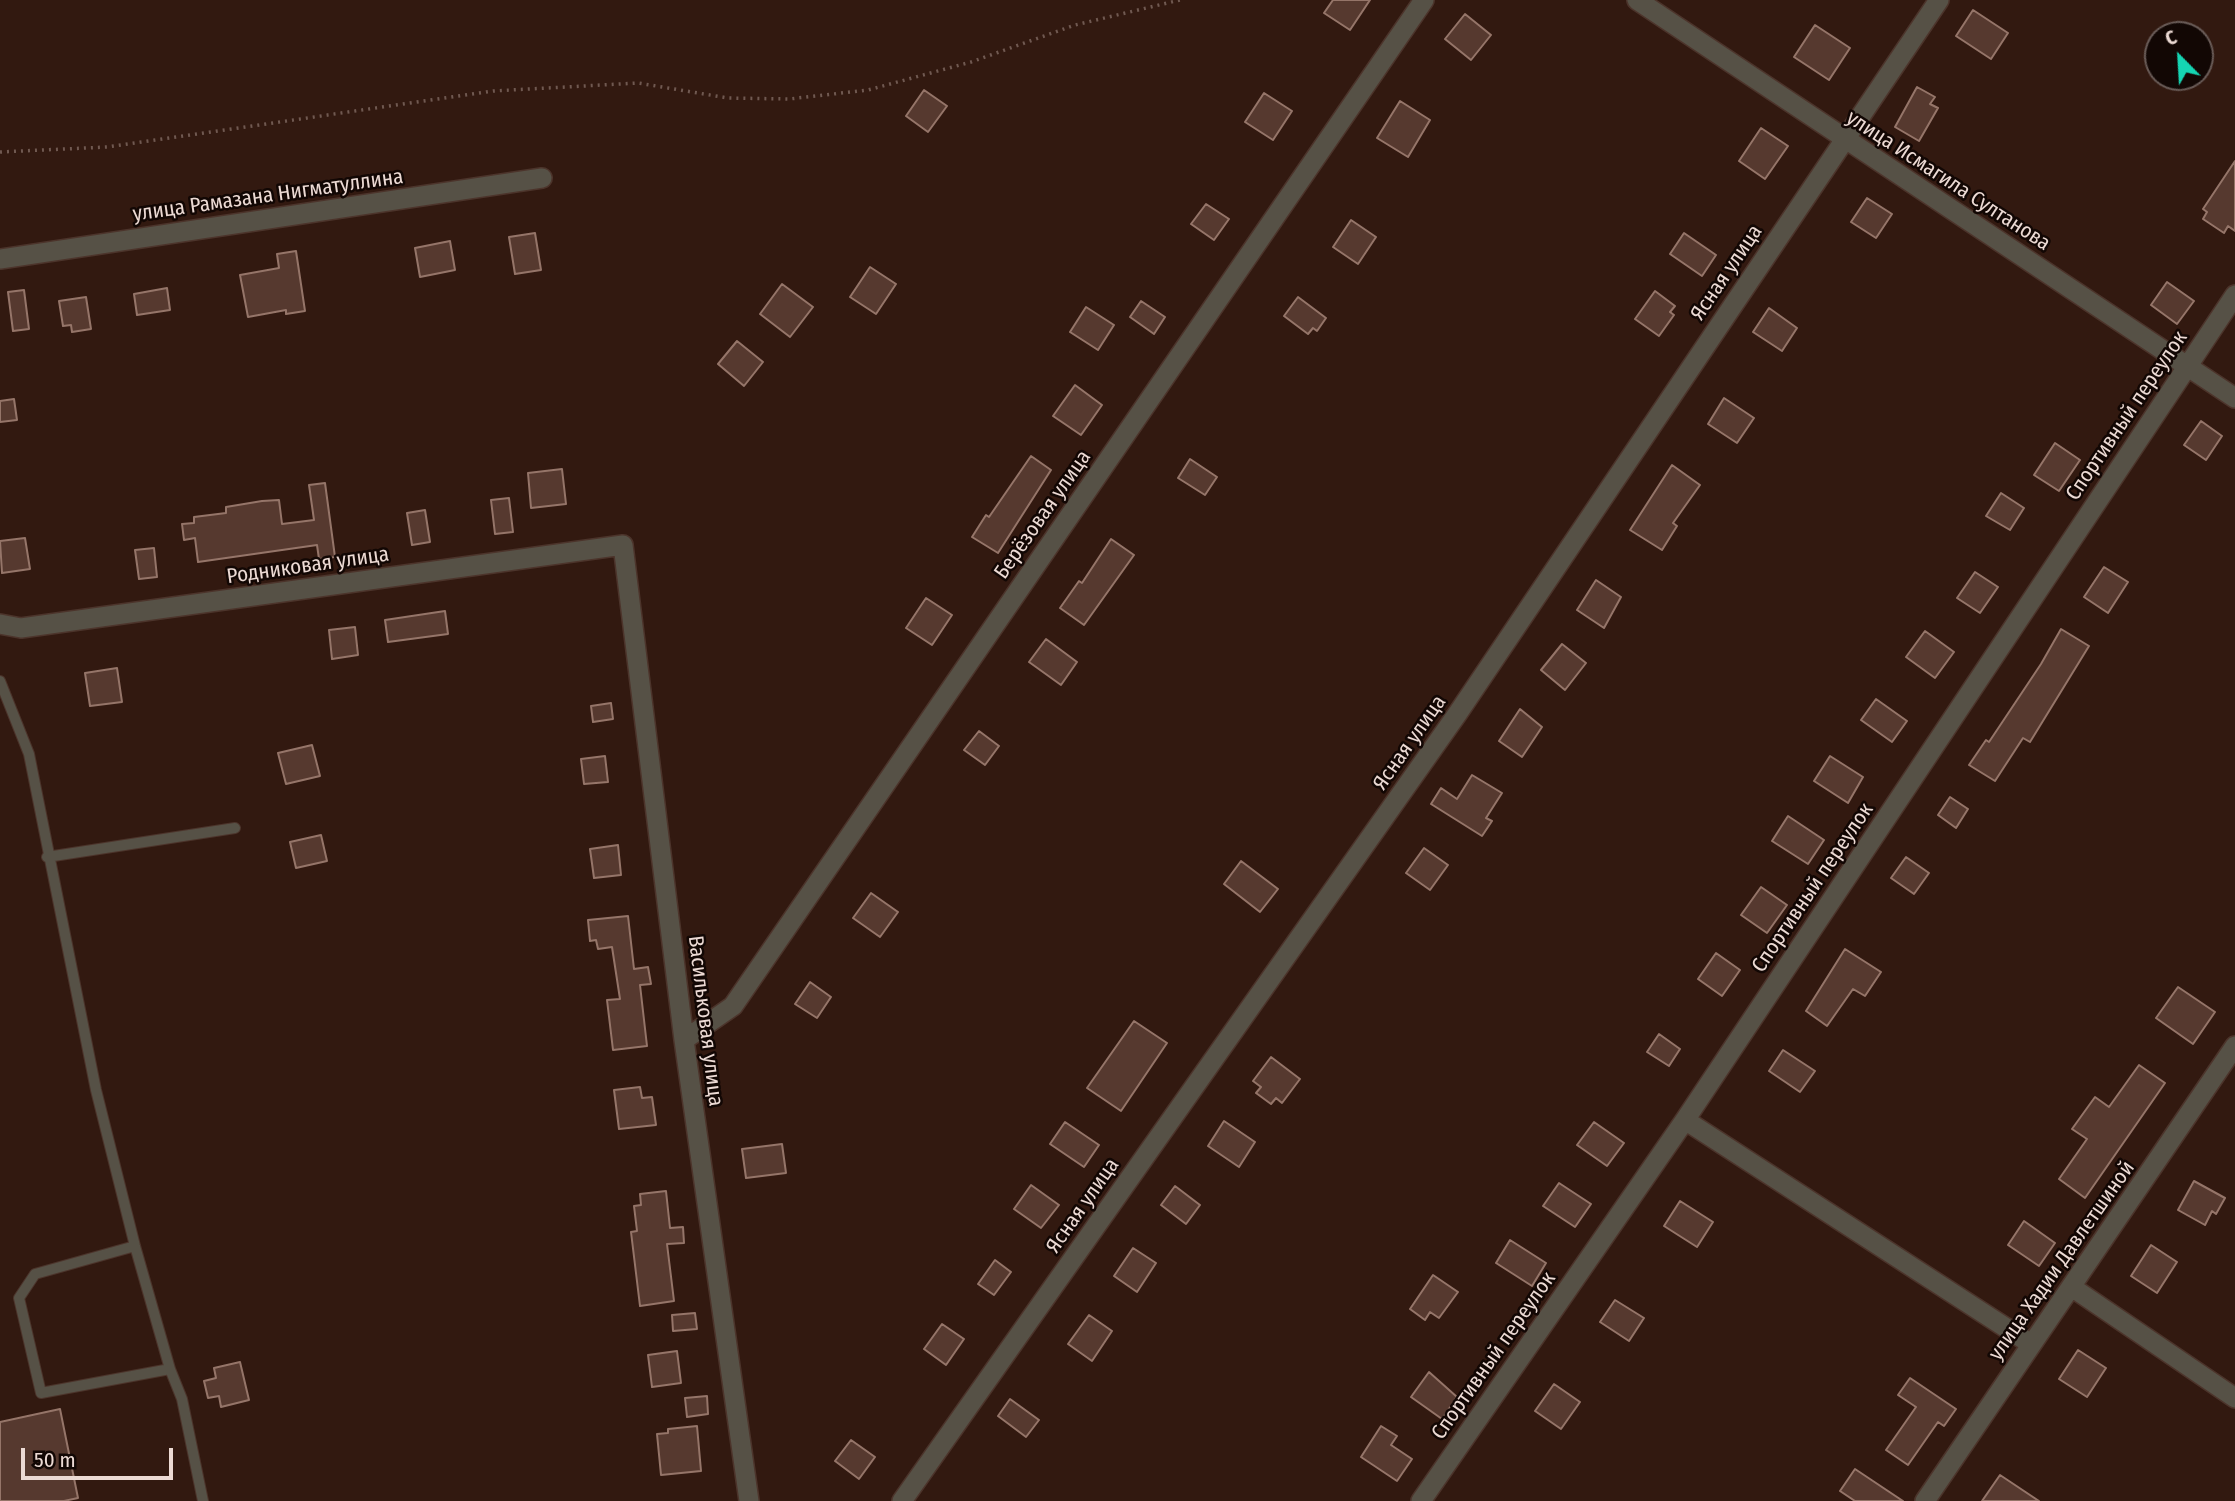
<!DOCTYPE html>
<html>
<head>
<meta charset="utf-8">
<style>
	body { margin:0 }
	#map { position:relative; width:2235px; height:1501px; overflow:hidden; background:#321910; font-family:"Fira Sans Condensed",sans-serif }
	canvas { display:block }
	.north { position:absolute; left:2144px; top:21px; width:70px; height:70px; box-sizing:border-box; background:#120704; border:2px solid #695b57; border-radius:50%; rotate:336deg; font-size:19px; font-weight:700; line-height:28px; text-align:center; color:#ecdad4 }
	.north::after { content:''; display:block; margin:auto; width:24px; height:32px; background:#15d5b3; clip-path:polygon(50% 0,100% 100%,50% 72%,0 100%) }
	.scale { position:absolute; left:21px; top:1448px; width:152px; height:32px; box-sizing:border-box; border:4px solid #ecdad4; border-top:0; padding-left:9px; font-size:21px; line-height:24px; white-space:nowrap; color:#ecdad4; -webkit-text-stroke:5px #120704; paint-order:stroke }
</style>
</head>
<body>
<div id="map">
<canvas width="2235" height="1501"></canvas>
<div class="north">С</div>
<div class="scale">50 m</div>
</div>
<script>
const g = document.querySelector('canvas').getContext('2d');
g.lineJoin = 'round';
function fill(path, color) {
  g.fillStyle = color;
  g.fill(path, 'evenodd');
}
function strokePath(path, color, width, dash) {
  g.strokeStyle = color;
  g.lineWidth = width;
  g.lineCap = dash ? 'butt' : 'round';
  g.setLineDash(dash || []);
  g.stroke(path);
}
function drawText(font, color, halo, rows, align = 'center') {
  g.font = font + ' "Fira Sans Condensed",sans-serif';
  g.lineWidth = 5;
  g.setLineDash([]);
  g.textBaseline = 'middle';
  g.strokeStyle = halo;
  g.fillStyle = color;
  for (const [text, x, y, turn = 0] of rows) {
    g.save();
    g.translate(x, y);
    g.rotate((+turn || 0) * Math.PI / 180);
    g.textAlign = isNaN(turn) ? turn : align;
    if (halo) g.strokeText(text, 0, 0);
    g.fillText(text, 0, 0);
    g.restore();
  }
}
const building = new Path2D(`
	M1333 0H1370L1350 30 1324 13Z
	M1973 10 2008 33 1991 59 1956 36Z
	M1465 14 1491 35 1471 60 1445 39Z
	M1815 25 1850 48 1829 80 1794 57Z
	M1917 87 1935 97 1930 104 1938 108 1919 141 1895 127Z
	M924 90 947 106 928 132 906 116Z
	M1264 93 1292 111 1273 140 1245 122Z
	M1400 101 1430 120 1408 157 1377 138Z
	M1761 128 1788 146 1765 179 1739 161Z
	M2235 161V231L2228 226 2224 233 2203 219 2207 212 2203 209Z
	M1867 198 1892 214 1876 238 1851 222Z
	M1206 204 1229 219 1214 240 1191 224Z
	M1351 220 1376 237 1358 264 1333 247Z
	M535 233 541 270 515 274 509 237Z
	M1684 233 1716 255 1702 276 1670 254Z
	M450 241 455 270 420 277 415 248Z
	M296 251 305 311 286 314V310L248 317 240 275 279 268 277 254Z
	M870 267 896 284 876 314 850 297Z
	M2167 282 2194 301 2177 324 2151 305Z
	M782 284 813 307 790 337 760 314Z
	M167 288 170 310 137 315 134 294Z
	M24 290 29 329 13 331 8 292Z
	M1655 291 1675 306 1670 312 1674 315 1659 336 1635 319Z
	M86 297 91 329 72 332 71 325 63 326 59 301Z
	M1298 297 1326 318 1317 331 1313 328 1308 334 1284 316Z
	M1141 301 1165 317 1154 334 1130 317Z
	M1086 307 1114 325 1098 350 1070 332Z
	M1769 308 1797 328 1782 351 1753 332Z
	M737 341 763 362 744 386 718 364Z
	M1075 385 1102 405 1081 435 1053 416Z
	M1724 398 1754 418 1737 443 1708 424Z
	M14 399 17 420 0 422V401Z
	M2201 421 2222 436 2206 460 2184 445Z
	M2055 443 2080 460 2059 491 2034 475Z
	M1031 456 1051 470 998 553 972 537 986 515 989 517Z
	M1190 459 1217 477 1205 495 1178 478Z
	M1672 465 1700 485 1673 523 1677 526 1662 550 1630 530Z
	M562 469 566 504 531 508 528 473Z
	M325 483 335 557 319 559 317 545 198 562 195 538 184 540 182 524 194 523V517L226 513V507L262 501 279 500 282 524 314 520 309 485Z
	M2001 493 2024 508 2010 530 1986 516Z
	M509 498 513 532 495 534 491 500Z
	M425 510 430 542 412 545 407 513Z
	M25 538 30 569 2 573 0 541Z
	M1111 539 1134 555 1084 625 1060 608 1079 581 1082 583Z
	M154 548 157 577 139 579 135 550Z
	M2104 567 2128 582 2108 613 2084 597Z
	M1975 572 1998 587 1980 613 1957 598Z
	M1596 580 1621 597 1604 628 1577 610Z
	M926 598 952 615 932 645 906 628Z
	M445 611 448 634 388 642 385 620Z
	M355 627 358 655 332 659 329 630Z
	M2061 629 2089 646 2030 742 2023 738 1995 781 1969 765 1986 740 1989 742 2041 664Z
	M1925 631 1954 652 1935 678 1906 657Z
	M1046 639 1077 662 1061 685 1029 662Z
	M1562 644 1586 663 1565 690 1541 670Z
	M117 668 122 702 90 706 85 673Z
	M1876 699 1907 721 1892 742 1861 720Z
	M611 703 613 719 593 722 591 706Z
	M1520 709 1542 727 1522 757 1499 741Z
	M979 731 999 746 985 765 964 750Z
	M312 745 320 776 286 784 278 753Z
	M605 756 608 782 584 784 581 759Z
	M1830 756 1863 777 1848 803 1814 781Z
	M1472 775 1502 793 1486 818 1492 821 1482 836 1431 804 1441 788 1457 799Z
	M1950 797 1968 809 1956 828 1938 815Z
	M1788 816 1824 840 1808 864 1772 841Z
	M321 835 327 861 296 868 290 842Z
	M618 845 621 875 594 878 590 849Z
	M1424 848 1448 865 1430 890 1406 873Z
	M1906 857 1929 873 1914 894 1891 878Z
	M1241 861 1278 889 1260 912 1224 884Z
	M1761 887 1787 905 1767 933 1741 915Z
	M871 893 898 912 880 937 853 918Z
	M628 916 634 969 648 967 651 984 640 985 647 1046 613 1050 607 1000 620 999 612 947 598 949 596 940 590 941 588 920Z
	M1845 949 1881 972 1865 996 1853 989 1827 1026 1806 1011Z
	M1716 953 1740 970 1722 996 1698 979Z
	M810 982 831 997 817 1018 795 1004Z
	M2178 987 2215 1012 2193 1044 2156 1018Z
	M1134 1021 1167 1043 1121 1111 1087 1088Z
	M1659 1034 1680 1049 1669 1066 1647 1052Z
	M1783 1050 1815 1071 1800 1092 1769 1071Z
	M1271 1057 1300 1079 1282 1103 1276 1098 1271 1104 1256 1093 1261 1087 1253 1081Z
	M2139 1065 2165 1083 2085 1198 2059 1179 2087 1139 2072 1129 2095 1097 2109 1107Z
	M640 1087 642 1098 652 1097 656 1125 619 1129 614 1090Z
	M1224 1121 1255 1142 1239 1167 1208 1146Z
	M1065 1122 1099 1145 1084 1167 1050 1144Z
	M1594 1122 1624 1143 1607 1166 1577 1145Z
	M782 1144 786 1173 746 1178 742 1149Z
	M2194 1181 2225 1198 2216 1214 2212 1211 2205 1225 2178 1210Z
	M1559 1183 1591 1204 1575 1227 1543 1206Z
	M1031 1185 1059 1205 1041 1228 1014 1209Z
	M1175 1186 1200 1205 1186 1224 1161 1205Z
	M666 1191 670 1228 683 1227 684 1243 667 1244 674 1301 640 1306 631 1232 637 1231 634 1206 641 1205 640 1194Z
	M1680 1201 1713 1222 1697 1247 1664 1226Z
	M2024 1221 2055 1243 2039 1266 2008 1245Z
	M1510 1240 1546 1263 1532 1286 1496 1263Z
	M2151 1245 2177 1262 2157 1293 2131 1276Z
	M1133 1248 1156 1263 1137 1292 1114 1276Z
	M995 1260 1011 1272 994 1295 978 1284Z
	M1433 1275 1458 1292 1439 1318 1430 1312 1425 1320 1410 1309Z
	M1615 1300 1644 1318 1629 1341 1600 1322Z
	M695 1313 697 1329 673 1331 672 1315Z
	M1089 1315 1112 1331 1092 1361 1068 1344Z
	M942 1324 964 1339 946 1365 924 1349Z
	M2078 1350 2106 1368 2087 1397 2059 1379Z
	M677 1351 681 1383 652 1387 648 1355Z
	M240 1362 249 1400 221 1407 219 1396 208 1398 204 1381 216 1378 214 1368Z
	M1429 1372 1457 1397 1442 1419 1411 1397Z
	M1910 1378 1956 1409 1944 1426 1938 1422 1908 1465 1886 1450 1916 1407 1898 1395Z
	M1554 1384 1580 1402 1561 1429 1535 1411Z
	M707 1396 708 1414 687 1417 685 1398Z
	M1010 1399 1039 1420 1026 1437 998 1416Z
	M60 1409 78 1498 64 1501H0V1422Z
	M697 1426 701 1471 661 1475 657 1434 668 1433V1429Z
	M1381 1426 1397 1436 1391 1445 1412 1459 1397 1481 1361 1457Z
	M851 1440 875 1457 859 1479 835 1461Z
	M1855 1469 1903 1501H1855L1840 1491Z
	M2000 1475 2039 1501H1982Z`);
const path = new Path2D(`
	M0 152 107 147 493 91 638 83 728 98 789 99 868 90 971 62 1075 25 1180 0`);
const service = new Path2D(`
	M0 681 29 754 96 1090 135 1246 170 1369 182 1399 203 1501
	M47 857 235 828
	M135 1246 35 1274 19 1298 41 1393 170 1369`);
const minor = new Path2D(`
	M1637 0 2235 398
	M0 259 542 178
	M0 624 21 628 623 545 684 1040 749 1501
	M684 1040 733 1006 1424 0
	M1685 1120 2031 1344
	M2073 1288 2235 1398
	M902 1501 1458 713 1939 0
	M1421 1501 1685 1120 2235 295
	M1925 1501 2235 1046`);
const streetNames = [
	["улица Исмагила Султанова",1948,181,33],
	["улица Рамазана Нигматуллина",268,196,-8],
	["Ясная улица",1727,273,-56],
	["Спортивный переулок",2127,416,-56],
	["Берёзовая улица",1043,515,-55],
	["Родниковая улица",308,566,-8],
	["Ясная улица",1410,743,-55],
	["Спортивный переулок",1813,888,-56],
	["Васильковая улица",705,1021,83],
	["Ясная улица",1083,1206,-55],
	["улица Хадии Давлетшиной",2062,1261,-55],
	["Спортивный переулок",1494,1356,-55]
];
fill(building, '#56392f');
strokePath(building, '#957569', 2);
strokePath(service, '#4c342b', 12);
strokePath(minor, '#4c342b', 22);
strokePath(path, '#705951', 3.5, [2, 5]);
strokePath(service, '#565146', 10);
strokePath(minor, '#565146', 19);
drawText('21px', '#ecdad4', '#120704', streetNames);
</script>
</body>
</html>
